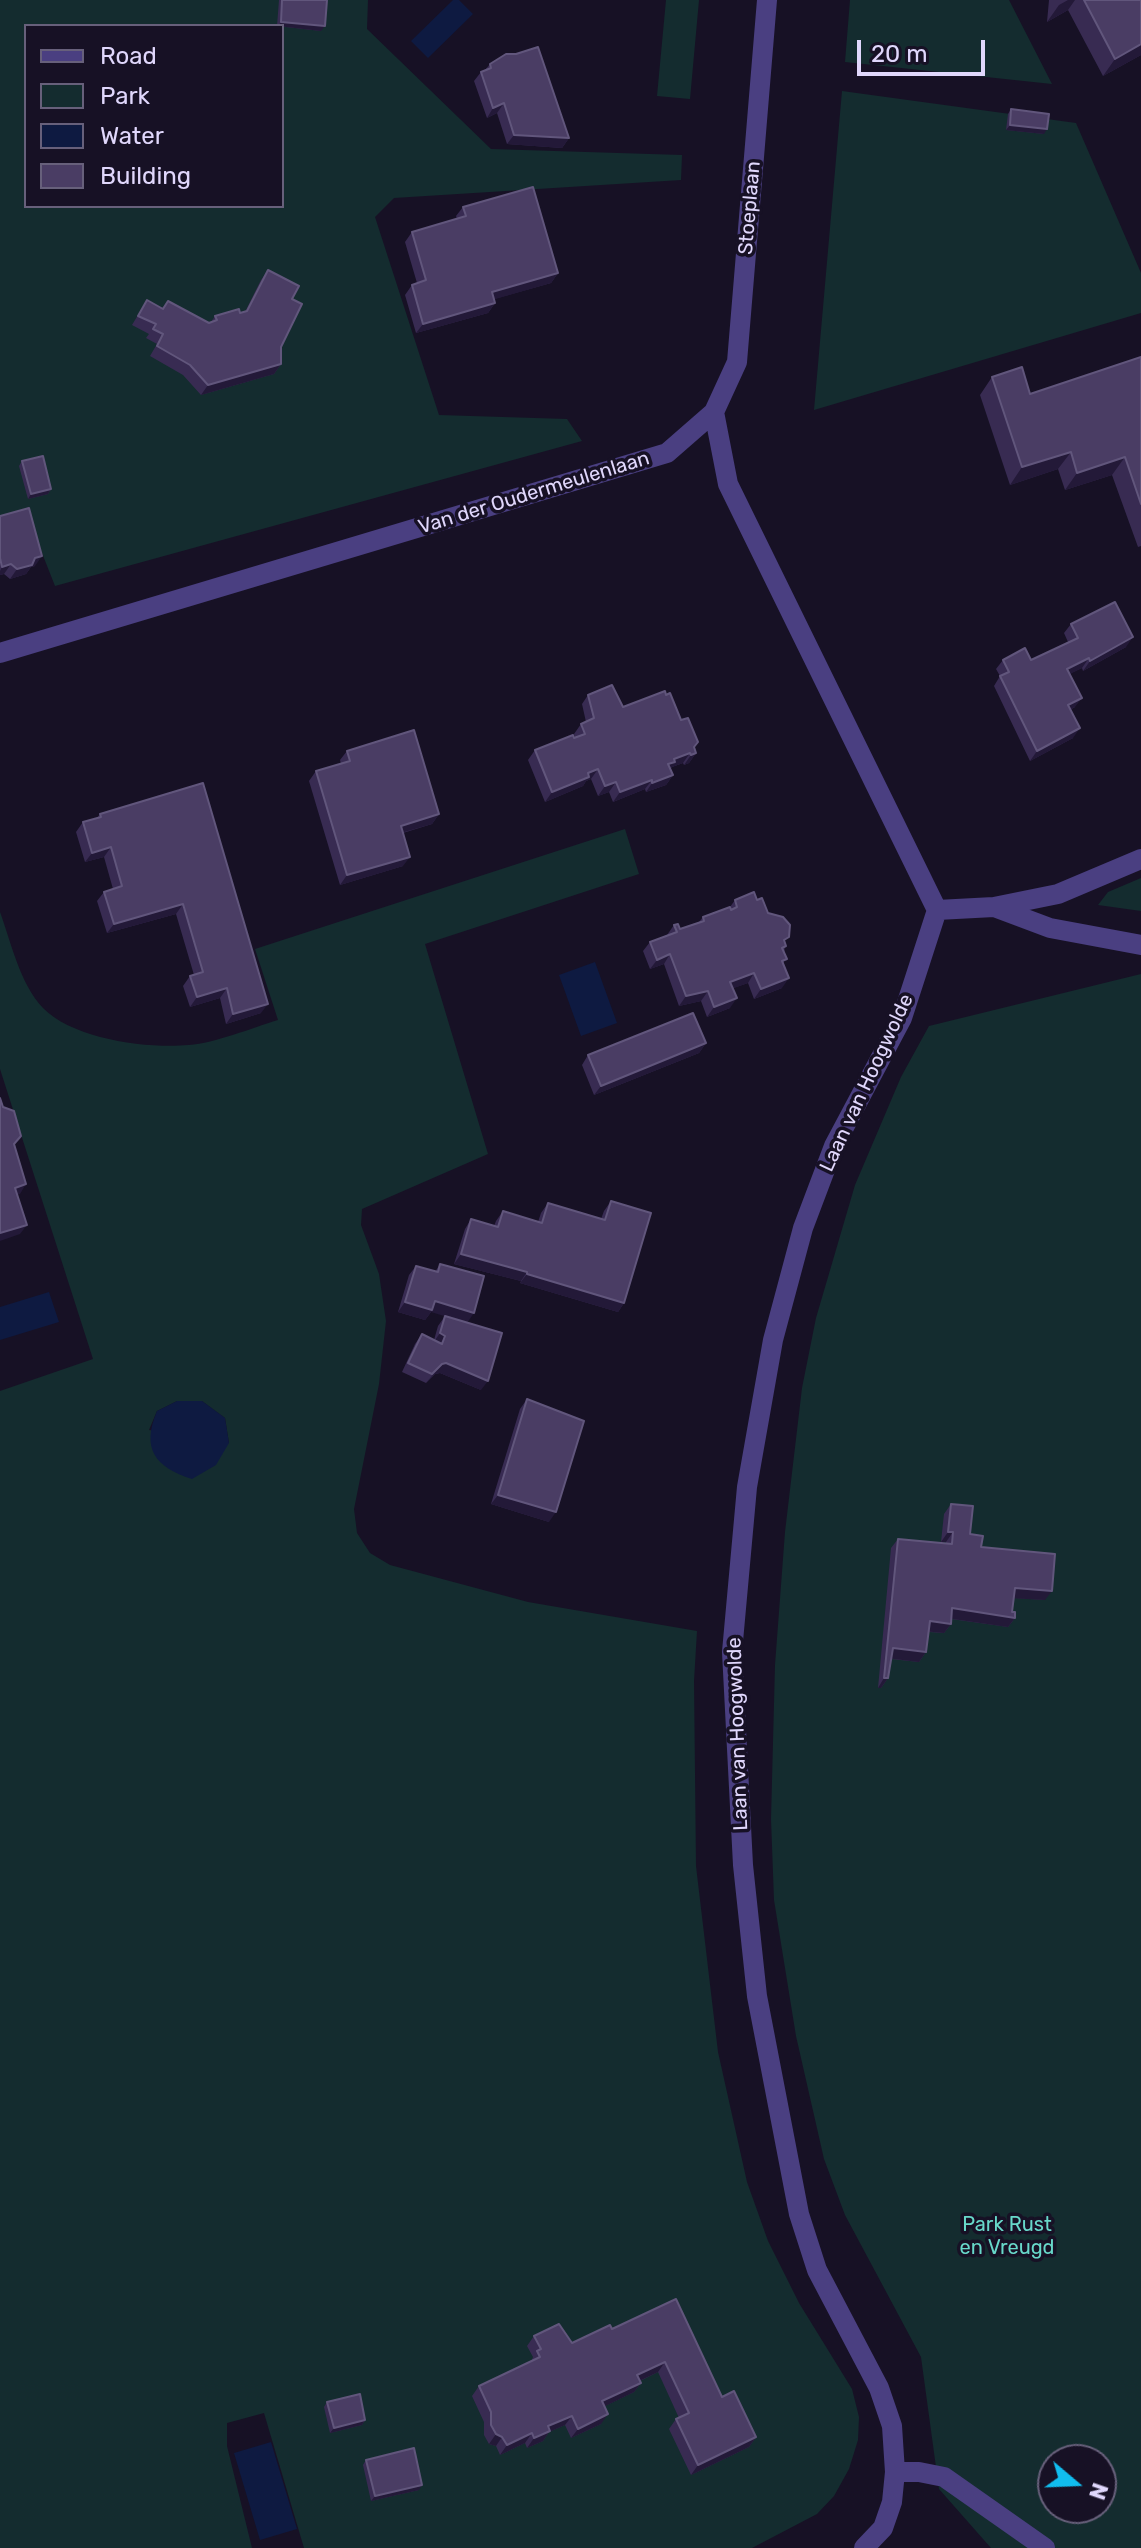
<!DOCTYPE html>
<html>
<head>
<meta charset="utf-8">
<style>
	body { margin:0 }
	#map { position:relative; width:1141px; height:2548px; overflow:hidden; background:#171125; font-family:Rubik,sans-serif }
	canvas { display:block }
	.legend { position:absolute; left:24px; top:24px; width:260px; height:184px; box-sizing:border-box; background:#171125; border:2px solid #67607b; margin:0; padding:10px 14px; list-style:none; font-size:24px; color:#e0d7fc }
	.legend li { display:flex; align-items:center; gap:16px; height:40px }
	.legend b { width:40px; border:2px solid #67607b }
	.north { position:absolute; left:1037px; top:2444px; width:80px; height:80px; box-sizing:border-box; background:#171125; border:2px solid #67607b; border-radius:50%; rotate:109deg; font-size:22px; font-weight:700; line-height:32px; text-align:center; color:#e0d7fc }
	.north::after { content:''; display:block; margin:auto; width:28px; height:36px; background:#11bdef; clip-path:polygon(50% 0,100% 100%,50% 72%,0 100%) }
	.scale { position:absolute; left:857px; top:40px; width:128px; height:36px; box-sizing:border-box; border:4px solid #e0d7fc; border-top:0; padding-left:10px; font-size:24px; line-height:28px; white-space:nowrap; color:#e0d7fc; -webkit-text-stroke:6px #171125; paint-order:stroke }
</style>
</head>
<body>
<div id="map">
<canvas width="1141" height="2548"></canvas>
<ul class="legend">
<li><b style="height:10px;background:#4a3f81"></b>Road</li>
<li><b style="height:22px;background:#142c2f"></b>Park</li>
<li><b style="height:22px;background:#0e1a41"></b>Water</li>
<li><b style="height:22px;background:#4a3d64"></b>Building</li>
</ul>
<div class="north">N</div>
<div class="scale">20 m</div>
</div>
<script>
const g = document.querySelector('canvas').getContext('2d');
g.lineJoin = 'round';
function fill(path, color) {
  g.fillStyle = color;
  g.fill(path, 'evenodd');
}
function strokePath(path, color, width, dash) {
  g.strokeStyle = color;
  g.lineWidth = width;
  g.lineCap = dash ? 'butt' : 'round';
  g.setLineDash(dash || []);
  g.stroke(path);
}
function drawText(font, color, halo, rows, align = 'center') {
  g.font = font + ' Rubik,sans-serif';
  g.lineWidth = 7;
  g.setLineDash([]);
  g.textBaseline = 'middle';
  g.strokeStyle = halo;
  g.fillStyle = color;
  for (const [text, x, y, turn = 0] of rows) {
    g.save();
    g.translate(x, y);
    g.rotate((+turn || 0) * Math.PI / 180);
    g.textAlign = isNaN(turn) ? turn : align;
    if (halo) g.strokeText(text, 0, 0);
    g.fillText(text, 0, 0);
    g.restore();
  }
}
const green = new Path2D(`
	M0 0H368L367 29 491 149 682 155 681 180 394 198 375 217 439 415 567 419 582 441 55 586 25 510 0 517ZM26 26H282V206H26Z
	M666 0H699L690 99 657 96Z
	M850 0H1009L1052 84 845 62Z
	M842 91 1076 123 1141 273V313L814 410Z
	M625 829 639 874 425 944 488 1154 362 1209 361 1225 379 1274 386 1321 379 1384 354 1509 357 1533 370 1553 390 1565 528 1602 697 1631 694 1681 696 1866 718 2052 747 2182 768 2241 799 2303 852 2389 859 2417 858 2440 849 2469 834 2496 817 2514 752 2548H304L264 2413 227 2423V2446L252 2548H0V1391L93 1359 0 1069V912C11 942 20 984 43 1008 73 1039 147 1049 189 1045 215 1043 252 1028 278 1020L255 949ZM177 1401H202L225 1418 229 1443 149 1430 157 1411Z
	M1141 878V911L1098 905 1108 892Z
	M1141 974V2548H991L939 2489 921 2357 845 2215 824 2159 796 2036 774 1900 771 1819 775 1665 785 1532 802 1388 816 1318 855 1185 901 1077 929 1026ZM1053 2460H1101V2508H1053Z`);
const water = new Path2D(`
	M453 0H459L473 14 428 58 411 41Z
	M595 962 617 1023 581 1036 559 975Z
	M49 1292 59 1322 0 1340V1307Z
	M177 1401H202L225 1418 229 1443 216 1465 192 1479C155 1467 141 1449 157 1411Z
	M271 2442 297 2529 260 2540 234 2453Z`);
const minor = new Path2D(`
	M714 412 728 484 937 910
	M0 653 667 453 714 412 737 362 767 0
	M994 907 1050 928 1141 945
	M937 910 994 907 1058 894 1141 859
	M895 2472H919L944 2477 1045 2548
	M864 2548 883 2528 892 2502 895 2472 892 2426 879 2388 817 2270 799 2214 757 1996 743 1865 732 1652 747 1487 773 1340 803 1228 834 1146 902 1018 937 910`);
const wall = new Path2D(`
	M279 0H327L321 31 277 26Z
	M1049 0H1141V55L1103 76 1068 10 1047 22Z
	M490 64 569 138 562 148 507 144 497 113 487 118 474 81 481 72 485 70Z
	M1011 109 1044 134 1006 130 1008 114Z
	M463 207 558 273 551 283 494 299 495 303 488 313 416 333 405 295 412 285 417 283 405 242 412 232 457 219 456 216Z
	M268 270 292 299 281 347V364L274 374 201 395 183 375 150 356 157 344 146 338 149 334 132 325 147 300 162 308 168 301 209 323 211 322 215 316 245 312 261 280Z
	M1141 357V546L1138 547 1112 475 1065 490 1058 469 1010 485 980 395 992 377 1030 394Z
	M22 461 51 489 48 494 28 499 19 466Z
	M0 516 35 566 31 567 26 574 10 579 4 574 0 575Z
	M1071 624 1126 647 1083 671 1082 668 1069 674 1075 707 1070 710 1073 738 1030 761 994 686 1000 676 996 669 1003 660H1031L1068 642 1064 633Z
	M588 695 623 707 666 695 681 720 696 753 689 763 684 765 683 763 672 767 670 769 673 775 666 785 646 792 645 789 613 802 609 792 598 796 591 779 586 781 583 786 545 802 528 760 535 750 575 738 574 734 581 724 586 722 582 704Z
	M347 751 439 814 432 824 403 833V866L340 885 309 781 316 771 341 764 340 760Z
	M203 783 261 1013 226 1024 220 998 190 1007 183 986 190 976 194 975 176 914 107 933 97 901 104 892 113 889 104 857 85 862 76 832 83 822 97 818 100 814Z
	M735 900H757L768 913 785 943 782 988 754 999 748 983 733 988 730 1008 707 1017 701 1001 679 1006 664 964 650 969 643 951 650 942 667 935 674 925 680 929 698 923 703 917 730 907Z
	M706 1043 699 1053 594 1095 582 1065 588 1055Z
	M611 1201 624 1303 618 1312 520 1283 521 1281 454 1264 465 1229 471 1219 494 1226 496 1221 503 1211 538 1222 541 1213 548 1203 601 1219 604 1211Z
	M440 1264 431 1312 425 1320 398 1312 409 1275 416 1266 435 1272Z
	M445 1316 481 1390 440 1373 435 1374 426 1383 402 1372 415 1344 422 1334 434 1340 438 1326Z
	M527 1399 549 1522 491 1504 520 1409Z
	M951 1504 970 1534 981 1547 1045 1600 1014 1598 1012 1612 1015 1618 1008 1627 951 1619V1624L944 1633 929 1632 926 1652 919 1662 891 1659 888 1678 881 1688H878L891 1548 898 1539 946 1544V1542H941L944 1514Z
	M612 2329 722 2397 756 2437 749 2447 691 2475 669 2429 676 2419 679 2418 658 2372 640 2381 641 2383 634 2392 605 2406 601 2424 571 2438 565 2425 549 2432 543 2441 527 2448 525 2443 500 2455 496 2446 489 2444 484 2435V2422L472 2396 479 2386 531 2362 533 2357 527 2346 534 2336 572 2343Z
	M327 2402 365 2420 362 2425 330 2433 324 2407Z
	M366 2460 419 2490 371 2501 363 2465Z`);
const shadedWall = new Path2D(`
	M1068 0H1075L1068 10 1047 22 1059 5Z
	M281 22 325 26 321 31 278 26Z
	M1141 44V55L1103 76 1115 59Z
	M504 103 497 113 487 118 493 108Z
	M1010 125 1047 129 1044 134 1006 130Z
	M514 135 569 138 562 148 507 144Z
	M558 273 551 283 485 302 492 292Z
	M495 303 488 313 416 333 423 324Z
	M281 364 274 374 201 395 208 385Z
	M1071 452 1058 469 1010 485 1022 467Z
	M1125 457 1112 475 1065 490 1077 473Z
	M51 489 48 494 28 499 31 494Z
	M42 556 35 566 31 567 26 574 10 579 17 569 35 558Z
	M11 564 4 574 0 575V571L2 567Z
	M1133 637 1126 647 1083 671 1090 661Z
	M1089 658 1082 668 1060 679 1067 669Z
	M1082 698 1075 707 1061 714 1068 705Z
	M1080 728 1073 738 1030 761 1037 751Z
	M690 753 683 763 672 767 668 771V764L674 759Z
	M696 753 689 763 684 765 691 755Z
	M598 769 591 779 586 781 583 786 545 802 552 792Z
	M673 775 666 785 646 792 652 783Z
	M652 780 645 789 613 802 620 792Z
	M616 782 609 792 598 796 605 786Z
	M439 814 432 824 394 835 401 826Z
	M111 847 104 857 85 862 92 853Z
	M410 857 403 866 340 885 347 875Z
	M183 904 176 914 107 933 114 924Z
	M670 954 664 964 650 969 657 960Z
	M754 973 748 983 723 992 730 982Z
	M789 978 782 988 754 999 761 989Z
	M227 988 220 998 190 1007 197 997Z
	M708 991 701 1001 679 1006 686 996Z
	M737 998 730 1008 707 1017 714 1007Z
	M268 1004 261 1013 226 1024 233 1014Z
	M706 1043 699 1053 594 1095 601 1086Z
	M26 1184 20 1194 9 1198 15 1188Z
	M27 1225 20 1234 0 1241V1233Z
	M461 1254 527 1272 521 1281 454 1264Z
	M527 1274 624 1303 618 1312 520 1283Z
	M435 1301 474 1313 467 1323 431 1312 425 1320 398 1312 405 1302Z
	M440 1333 445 1336 439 1346 433 1343Z
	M446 1363 488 1381 481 1390 440 1373 435 1374 426 1383 442 1364Z
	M498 1495 556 1512 549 1522 491 1504Z
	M948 1532H953L946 1542H941Z
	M1015 1588 1052 1591 1045 1600 1009 1598Z
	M952 1608 1015 1618 1008 1627 946 1618Z
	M930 1621 951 1624 944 1633 923 1631Z
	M893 1648 926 1652 919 1662 886 1658Z
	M884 1678H888L881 1688H878Z
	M665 2362 658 2372 631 2385 637 2375Z
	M641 2383 634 2392 595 2411 602 2401Z
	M608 2414 601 2424 571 2438 578 2429Z
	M572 2416 565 2425 549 2432 543 2441 527 2448 534 2438 548 2426Z
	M365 2420 362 2425 330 2433 334 2428Z
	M532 2433 525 2443 500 2455 507 2445Z
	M496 2434 502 2437 496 2446 489 2444Z
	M756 2437 749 2447 691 2475 698 2465Z
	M422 2485 419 2490 371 2501 375 2496Z`);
const building = new Path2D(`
	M282 0H327L325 26 281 22Z
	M1084 0H1141V44L1115 59Z
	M538 47 569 138 514 135 504 103 493 108 481 72 491 68 490 64 506 54H516Z
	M1011 109 1049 114 1047 129 1010 125Z
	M533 187 558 273 492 292 495 303 423 324 412 285 426 280 412 232 466 216 463 207Z
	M268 270 299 286 292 299 302 304 281 347V364L208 385 190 365 157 346 163 334 153 329 156 324 138 316 147 300 163 309 168 301 209 323 217 320 215 316 239 309 240 313 247 311Z
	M1141 357V504L1125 457 1077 473 1071 452 1022 467 992 377 1022 367 1030 394Z
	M43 456 51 489 31 494 22 461Z
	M29 508 42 556 35 558 32 565 17 569 11 564 2 567 0 558V516Z
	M1115 602 1133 637 1090 661 1089 658 1067 669 1082 698 1068 705 1080 728 1037 751 1000 676 1009 672 1003 660 1025 648 1031 660 1078 638 1071 624Z
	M612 685 623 707 665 691 666 695 670 693 681 720 688 718 698 742 694 747 696 753 691 755 690 753 674 759 675 762 668 764 673 775 652 783V780L620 792 616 782 605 786 598 769 588 773 589 777 552 792 535 750 573 735 574 738 585 734 581 724 594 718 588 695Z
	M414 730 439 814 401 826 410 857 347 875 316 771 350 761 347 751Z
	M203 783 268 1004 233 1014 227 988 197 997 190 976 203 972 183 904 114 924 104 892 122 886 111 847 92 853 83 822 101 817 100 814Z
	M754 892 757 900 762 898 768 913 783 917 790 925 789 937 784 940 786 946 782 948 787 959 782 961 789 978 761 989 754 973 730 982 737 998 714 1007 708 991 686 996 670 954 657 960 650 942 677 932 674 925 678 924 680 929 704 921 703 917 730 907 731 910 737 907 735 900Z
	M693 1013 706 1043 601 1086 588 1055Z
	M0 1098 3 1107 14 1111 21 1136 14 1144 26 1184 15 1188 27 1225 0 1233Z
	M611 1201 651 1213 624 1303 527 1274V1272L461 1254 471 1219 498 1227 503 1211 542 1223 548 1203 605 1220Z
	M440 1264 484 1276 474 1313 435 1301 432 1310 405 1302 416 1266 438 1272Z
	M445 1316 502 1333 488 1381 446 1363 442 1364 432 1374 408 1363 422 1334 442 1344 445 1336 440 1333Z
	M527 1399 584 1421 556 1512 498 1495Z
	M951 1504 973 1506 970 1534 983 1536 981 1547 1055 1554 1052 1591 1015 1588 1012 1612H1015V1618L952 1608 951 1624 930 1621 926 1652 893 1648 888 1678H884L898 1539 952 1544 953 1532H948Z
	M676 2299 722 2397 734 2391 756 2437 698 2465 676 2419 689 2413 665 2362 637 2375 641 2383 602 2401 608 2414 578 2429 572 2416 548 2426 550 2431 534 2438 532 2433 507 2445 502 2437 496 2434 491 2425V2412L479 2386 540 2357 537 2351 541 2349 534 2336 559 2324 572 2343 610 2325 612 2329Z
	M360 2394 365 2420 334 2428 327 2402Z
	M414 2448 422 2485 375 2496 366 2460Z`);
const streetNames = [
	["Stoeplaan",750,208,-85],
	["Van der Oudermeulenlaan",534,493,-17],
	["Laan van Hoogwolde",867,1083,-65],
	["Laan van Hoogwolde",738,1734,-92]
];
const parkNames = [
	["Park Rust",1007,2225],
	["en Vreugd",1007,2248]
];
fill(green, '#142c2f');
fill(water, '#0e1a41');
strokePath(minor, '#4a3f81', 20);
fill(wall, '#382b52');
fill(shadedWall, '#231938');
fill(building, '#4a3d64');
strokePath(building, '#61567c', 2);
drawText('20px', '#e0d7fc', '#171125', streetNames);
drawText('20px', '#68d8ca', '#171125', parkNames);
</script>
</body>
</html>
